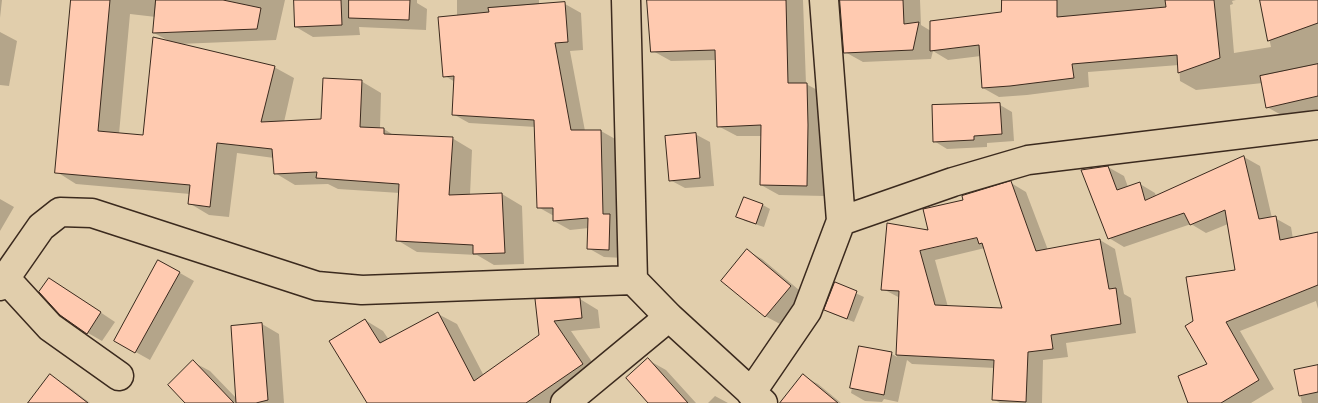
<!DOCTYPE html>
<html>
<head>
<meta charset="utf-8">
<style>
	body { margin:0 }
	canvas { display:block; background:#e1ceac }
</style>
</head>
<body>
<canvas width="1318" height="403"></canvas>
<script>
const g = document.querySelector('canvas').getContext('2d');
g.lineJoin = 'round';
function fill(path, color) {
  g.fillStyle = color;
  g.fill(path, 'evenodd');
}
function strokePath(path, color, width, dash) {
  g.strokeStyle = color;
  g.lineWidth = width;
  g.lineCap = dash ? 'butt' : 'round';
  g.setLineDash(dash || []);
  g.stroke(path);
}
const shadow = new Path2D(`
	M0 0H2L0 18Z
	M72 0H285L276 40 179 44 274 67 294 78 284 122 322 120 361 81 381 93 380 129H384L395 136 452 138 472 150 470 195 502 194 522 206 524 264 494 265 477 255 417 252 397 240 400 193 338 189 328 184 295 185 275 173 274 158 237 153 229 217 209 215 189 203 190 194 76 184 57 172ZM130 14 156 17 154 33 171 42 144 136 119 134Z
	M295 0H417V3L427 9 426 30 359 27 360 35 313 37 296 27Z
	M457 0H539V6L565 4 581 13 583 50 570 51 585 131H601L617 140 624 258 604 257 588 248 589 228 570 230 554 221V216L538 207 536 127 469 123 453 114 455 82 445 76 457 17Z
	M648 0H803L806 84 825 94 826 136 825 196 779 195 761 185 762 136H737L718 126 716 60 671 61 653 51Z
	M841 0H920L921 25 931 31 1003 13V0H1236L1232 1 1233 4 1230 5 1234 53 1271 47 1261 0H1318V109L1283 116 1267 107 1263 83 1196 90 1180 81 1179 65 1088 72 1089 87 1027 95 999 97 983 88 981 56 948 60 933 51 931 59 863 62 845 52Z
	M0 32 17 41 9 86 0 85Z
	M1000 105 1012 112 1014 141 987 143V147L947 149 934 141Z
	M695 134 710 142 714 186 685 188 670 180Z
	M1244 157 1260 166 1272 218H1275L1291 227 1293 239 1318 233V309L1316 301 1240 331 1274 389 1251 403H1189L1209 364 1195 322 1236 271 1228 224 1206 233 1191 224 1124 247 1109 238 1108 167 1124 176 1128 187 1140 184 1155 193 1156 196Z
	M1011 183 1026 192 1048 250 1100 240 1115 249 1124 294 1131 298 1136 333 1066 343 1068 357 1043 360 1042 403H1000L993 399 995 368 912 364 907 360 898 402 884 399 882 402 865 401 851 393 860 347 892 354 897 357 900 298 883 289 930 231 965 200ZM985 248 1003 309 948 307 935 260Z
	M744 198 763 205 770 209 764 227 745 221 738 216Z
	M0 199 14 207 0 231Z
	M748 251 762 259 805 295 780 324 765 316Z
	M159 261 194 281 150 360 116 341Z
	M835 284 864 297 854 322 833 314 826 310Z
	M64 288 115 322 102 341 88 333Z
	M580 299 598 310 600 328 571 331 601 375 560 403H369L365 320 383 331 389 340 438 314 457 324 484 376 540 336 537 300Z
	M262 324 279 334 284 403H187L193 362 210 371 238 400Z
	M648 360 666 370 696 403H650Z
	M1318 366V403H1302L1295 371Z
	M50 376 69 387 90 403H30Z
	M803 376 818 384 841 403H787Z
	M715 396 728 403H708Z`);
const building = new Path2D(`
	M71 0H110L98 131 143 135 153 37 275 66 261 122 321 119 323 78 362 80 360 127 384 128V134L453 137 449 195 502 193 505 253 473 254V245L396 241 399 184 316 178 317 172 274 174 272 149 217 143 210 207 188 204 190 185 55 173Z
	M156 0H223L261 8 257 29 153 33Z
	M294 0H341L342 25 295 27Z
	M349 0H410L409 20 349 18Z
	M647 0H786L788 83H807L808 125 807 186 760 185 761 125 717 127 715 50 651 52Z
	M840 0H903L904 24 919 22 913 50 844 53Z
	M1002 0H1057V17L1166 7 1165 0H1214L1220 58 1178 73 1177 55 1072 64 1074 78 1010 86 982 88 979 45 930 51V21L1001 12Z
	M1260 0H1318V23L1268 41Z
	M565 2 568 42 555 43 571 130H601L603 214H610L609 250 587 249 588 218 553 221V208H537L534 120 452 115 454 76 443 77 438 17 489 12 488 8Z
	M1318 64V96L1266 108 1260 76Z
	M1000 103 1002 134 974 136V140L933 142 932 105Z
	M696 133 700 178 669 181 665 136Z
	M1244 156 1259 219 1276 216 1280 240 1318 232V285L1226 322 1259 380 1221 403H1188L1178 376 1207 364 1185 326 1193 321 1186 277 1235 270 1225 210 1190 225 1184 213 1108 239 1081 170 1108 166 1117 190 1140 182 1145 200Z
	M1011 181 1036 251 1100 239 1109 289 1116 288 1121 324 1051 335 1053 349 1028 352 1026 402 992 400 994 360 896 355 899 291 881 290 887 223 928 230 923 209 963 200 962 196ZM977 238 979 244 982 243 1002 308 935 305 920 251Z
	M744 197 763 204 756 224 736 217Z
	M747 249 791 286 765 317 721 281Z
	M158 260 180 272 135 353 114 341Z
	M49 278 101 312 87 334 60 315 39 292Z
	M835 282 857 291 847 319 824 310Z
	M580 298 582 318 554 321 583 364 526 403H367L329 341 365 319 380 343 438 312 474 381 539 335 535 299Z
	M262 323 268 400 256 403H236L231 326Z
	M859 346 892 352 884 395 850 388Z
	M648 358 688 403H648L626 378Z
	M193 360 234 403H185L168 385Z
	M1318 365V392L1299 396 1294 370Z
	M50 374 88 403H28Z
	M803 374 838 403H780Z`);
const street = new Path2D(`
	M626 0 633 280 669 317 763 403
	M841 221 953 182 1028 160 1318 125
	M6 279 50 327 119 376
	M0 286 41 227 60 212 92 213 317 286 362 290 633 280
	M751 393 807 311 841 221 824 0
	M565 403 669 317`);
fill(shadow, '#0003');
fill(building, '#ffcab0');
strokePath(building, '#3b2a1e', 1);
strokePath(street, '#3b2a1e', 31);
strokePath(street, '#e1ceac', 28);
</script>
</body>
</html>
